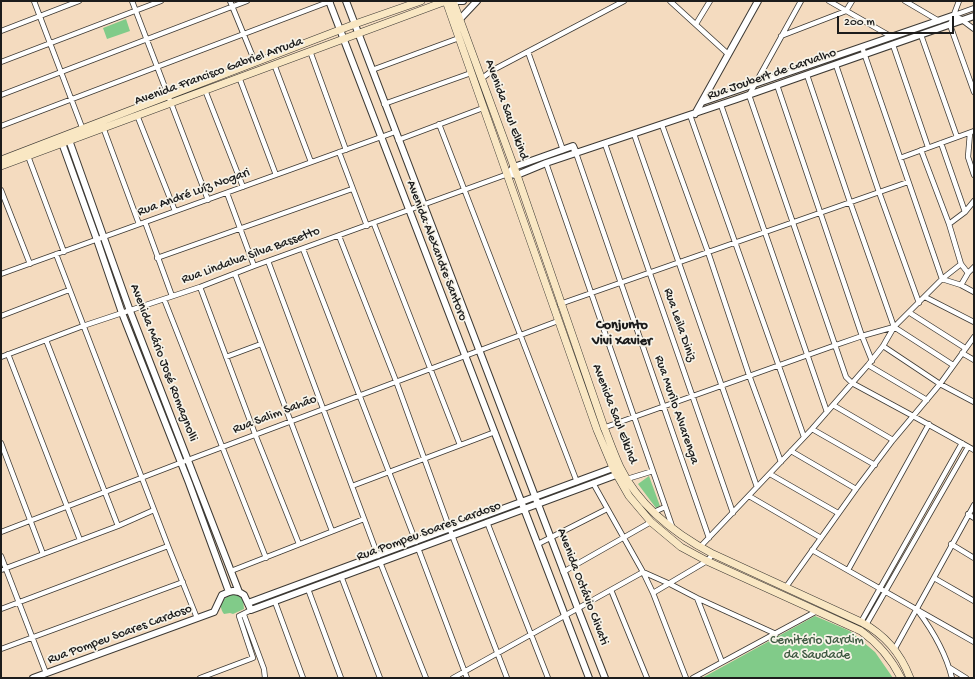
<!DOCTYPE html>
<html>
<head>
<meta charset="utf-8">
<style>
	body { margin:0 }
	#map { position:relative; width:975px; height:679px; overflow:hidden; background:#f4dbbf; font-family:"Gochi Hand",sans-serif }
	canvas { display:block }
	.frame { position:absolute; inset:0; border:2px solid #1c1c1c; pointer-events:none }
	.scale { position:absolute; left:837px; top:16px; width:117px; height:18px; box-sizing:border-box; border:2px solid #1c1c1c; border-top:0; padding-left:5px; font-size:12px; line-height:14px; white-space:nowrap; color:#1c1c1c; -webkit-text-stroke:3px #f7f3e8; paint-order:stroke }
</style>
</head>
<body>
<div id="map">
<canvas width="975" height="679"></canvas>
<div class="frame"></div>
<div class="scale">200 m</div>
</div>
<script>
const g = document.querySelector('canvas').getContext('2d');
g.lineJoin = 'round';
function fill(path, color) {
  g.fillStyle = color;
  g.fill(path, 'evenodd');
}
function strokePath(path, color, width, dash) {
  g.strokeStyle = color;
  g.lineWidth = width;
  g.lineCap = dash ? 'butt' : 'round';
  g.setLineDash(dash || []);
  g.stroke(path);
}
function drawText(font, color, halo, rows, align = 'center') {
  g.font = font + ' "Gochi Hand",sans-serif';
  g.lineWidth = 3.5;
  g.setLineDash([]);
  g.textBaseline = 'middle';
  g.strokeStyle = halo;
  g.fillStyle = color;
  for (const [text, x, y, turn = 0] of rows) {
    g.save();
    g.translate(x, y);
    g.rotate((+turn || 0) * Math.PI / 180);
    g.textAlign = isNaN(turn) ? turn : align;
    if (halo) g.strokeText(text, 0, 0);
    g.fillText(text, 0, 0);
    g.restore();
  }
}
const green = new Path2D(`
	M126 19 130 31 107 39 103 28Z
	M649 476 660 506 656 508 638 484Z
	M234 594 238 595 243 599 244 609 233 614 230 613 224 614C217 604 223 597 234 594Z
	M815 616 850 631 875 652 893 678H702Z`);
const minor = new Path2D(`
	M34 1 83 130
	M132 1 208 200
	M230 1 255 62
	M670 1 728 54
	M801 1 749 95 846 377 852 383 913 416 974 450
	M829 1 892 37
	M905 1 939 21
	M959 1 950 25 974 92
	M952 16 974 8
	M962 20 974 29
	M696 24 710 1
	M1 31 79 1
	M921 35 957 137
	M781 36 846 11 852 1
	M893 45 928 147
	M862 47 942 279
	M310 51 346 150
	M528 52 563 150
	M1 62 161 1
	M274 64 311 162
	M836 65 879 192 919 303
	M372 70 459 38
	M807 75 850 202 894 327
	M239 77 276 175
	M481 79 493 70 624 1
	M777 85 862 336 872 361
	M205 90 243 187
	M1 95 247 1
	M384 104 471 73
	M721 105 827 412
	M137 115 175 211
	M690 115 804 437
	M439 124 577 482
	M662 125 708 252 749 375 781 462
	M1 126 331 1
	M103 127 139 224
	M970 133 968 157 974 175
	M634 134 757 487
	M398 140 483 108
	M941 143 965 212
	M605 144 733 513
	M921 150 949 224 961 264 968 273
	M339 152 367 226
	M576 153 709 538
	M28 156 64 252
	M900 158 974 131
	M546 163 672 526
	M1 190 30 264
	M227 193 254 266
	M145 222 172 296
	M374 224 460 445
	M949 224 965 212 974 201
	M339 236 396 381 452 535 507 678
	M303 249 416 542
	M56 254 168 546 197 618
	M157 258 352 189
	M268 261 378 556
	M1 274 395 132
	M235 274 332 531
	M942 279 961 285 974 292
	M961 285 968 273 974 267
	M200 287 255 434 299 544
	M925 297 974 322
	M164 299 266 558
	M560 304 908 182
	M910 313 965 348
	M1 316 69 290
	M894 327 953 365
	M46 340 118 526
	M883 346 940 384 974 402
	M962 353 974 360
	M8 354 80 540
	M1 357 83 326 200 287 254 266 508 174
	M226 357 261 344
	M868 365 927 400
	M833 405 893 440
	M603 428 836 345 862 336 894 327
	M812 429 875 465
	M1 443 43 554
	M791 451 856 489
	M770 474 838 513
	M627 479 653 471
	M593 483 643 572 653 593 686 678
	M352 486 495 432
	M749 496 821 538
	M654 512 665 507
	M968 514 974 518
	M487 522 548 678
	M1 532 180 463 558 321
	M538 544 607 509
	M951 544 974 558
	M700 547 812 429 868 365 883 346 894 327 942 279 961 264
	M418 548 467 678
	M812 550 974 642
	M1 556 46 673
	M380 562 426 678
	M1 570 118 526 154 510
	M848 570 929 424
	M231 571 364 519
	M563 572 651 522
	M341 576 380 678
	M934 578 974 601
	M786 587 856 489 893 440 940 384 974 337
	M308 589 341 678
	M611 590 647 678
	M653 593 707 561 713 554
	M697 598 722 662
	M275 602 303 678
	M1 609 168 546
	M918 611C933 631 946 654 952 678
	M244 615 264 669 265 678
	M861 622 962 443
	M866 625 968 447
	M1 649 183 582
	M894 650 974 505
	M950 668 966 678
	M200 678 253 658 239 616 251 610
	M453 678 643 572 670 584 697 598 776 634
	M693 678 817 611`);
const tertiary = new Path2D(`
	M329 1 589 678
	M346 1 578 609 605 678
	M457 1H463
	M460 19 477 1
	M702 102 952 16 962 20
	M695 114 758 1
	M69 140 130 311 239 592
	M62 143 97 240 122 313 189 483 229 592
	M508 174 517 175 546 163 737 99 974 16
	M508 174 514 167 573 146 576 153
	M248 603 613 468
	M33 678 214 612 222 595 229 592 233 591 239 592 244 595 251 610 616 475`);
const secondary = new Path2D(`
	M446 1 597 430 613 468 629 496 651 522 681 547 707 561 861 631C879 644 891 658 901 678
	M453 1 517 175 604 427C609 440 614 454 620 467 639 506 675 534 713 554L861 622C884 634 901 654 910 678
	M1 160 355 24 421 1
	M1 166 446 1`);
const streetNames = [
	["Avenida Francisco Gabriel Arruda",219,72,-20],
	["Rua Joubert de Carvalho",772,75,-19],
	["Avenida Saul Elkind",506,110,70],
	["Rua André Luíz Nogari",194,193,-20],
	["Avenida Alexandre Santoro",436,251,69],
	["Rua Lindalva Silva Bassetto",251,256,-20],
	["Rua Leila Diniz",679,325,71],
	["Avenida Mário José Romagnolli",163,363,69],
	["Rua Murilo Alvarenga",676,410,71],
	["Avenida Saul Elkind",614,414,69],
	["Rua Salim Sahão",275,415,-21],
	["Rua Pompeu Soares Cardoso",429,532,-20],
	["Avenida Octávio Clivati",582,587,69],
	["Rua Pompeu Soares Cardoso",120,635,-20]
];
const parkNames = [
	["Cemitério Jardim",817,641],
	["da Saudade",817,656]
];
const neighbourhoodNames = [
	["Conjunto",622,326],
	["Vivi Xavier",622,342]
];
fill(green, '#81cb89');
strokePath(minor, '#3c3934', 6);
strokePath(tertiary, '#3c3934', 8);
strokePath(secondary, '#3c3934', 8);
strokePath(minor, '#fff', 4.5);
strokePath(tertiary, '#fff', 6);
strokePath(secondary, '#f9e7c3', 7);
drawText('13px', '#1c1c1c', '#f7f3e8', streetNames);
drawText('13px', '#3f5942', '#f7f3e8', parkNames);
drawText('bold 14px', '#1c1c1c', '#f7f3e8', neighbourhoodNames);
</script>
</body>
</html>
